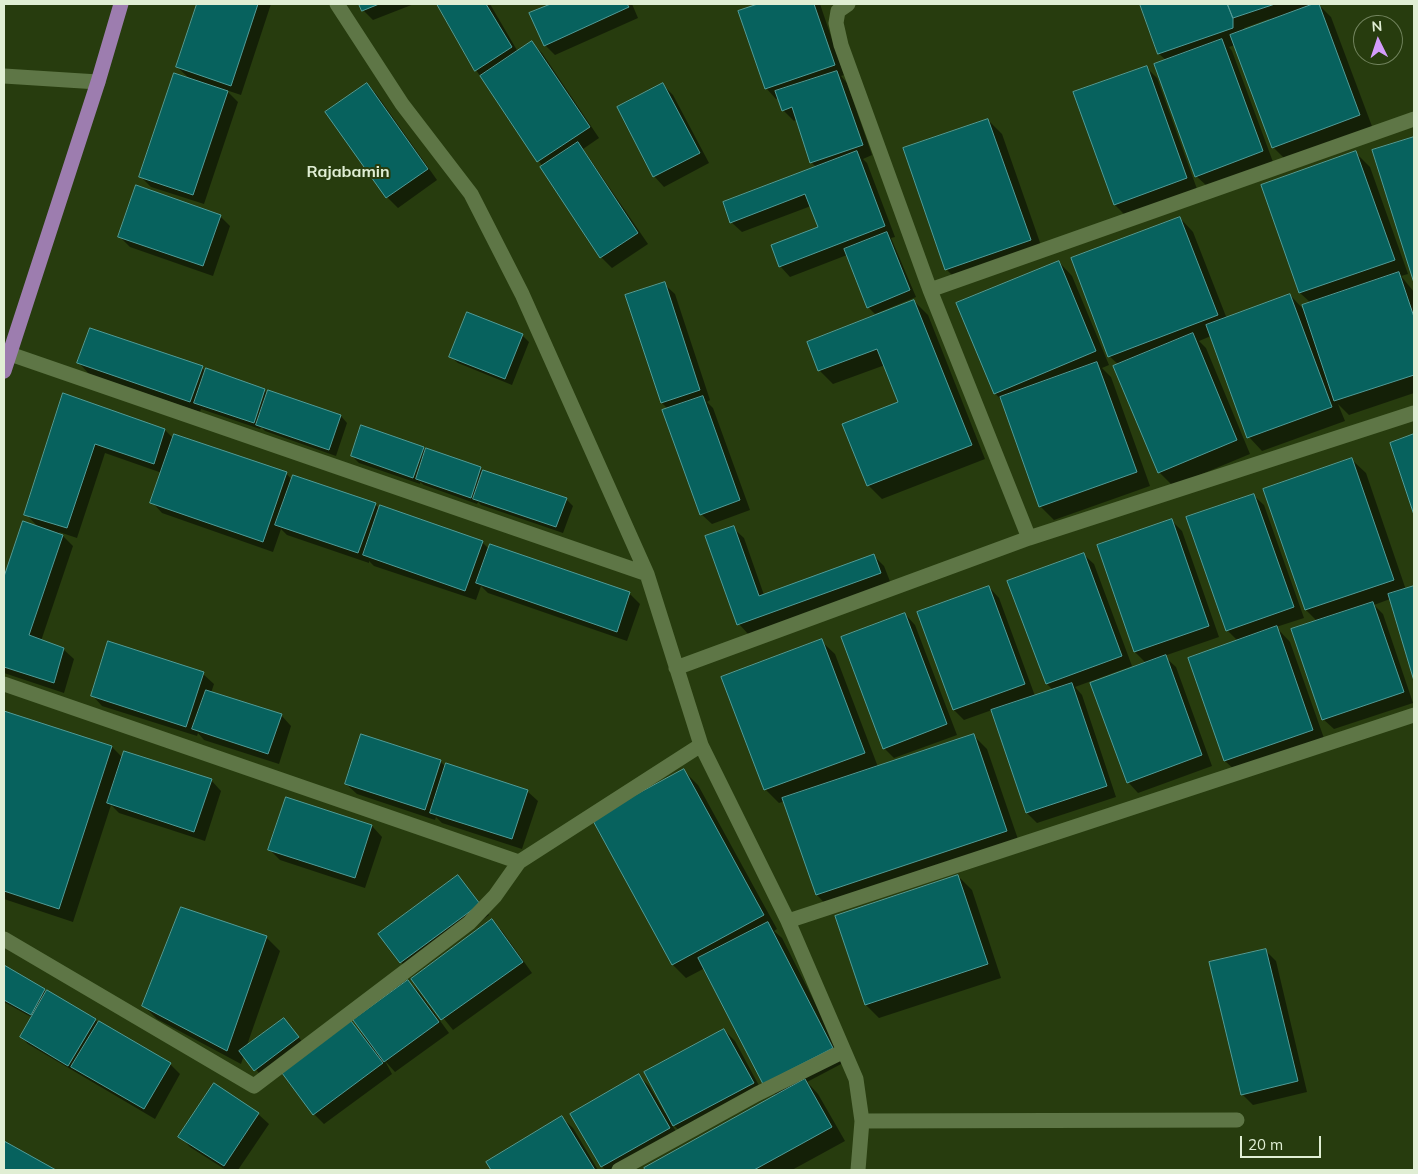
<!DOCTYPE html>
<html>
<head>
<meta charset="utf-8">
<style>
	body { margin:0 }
	#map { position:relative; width:1418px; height:1174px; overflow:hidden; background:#273c0e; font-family:Mulish,sans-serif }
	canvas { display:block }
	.frame { position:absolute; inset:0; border:5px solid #e0eed4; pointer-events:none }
	.north { position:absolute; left:1353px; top:15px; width:50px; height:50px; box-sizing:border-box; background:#273c0e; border:1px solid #71835d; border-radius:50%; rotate:356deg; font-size:14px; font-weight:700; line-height:20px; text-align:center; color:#e0eed4 }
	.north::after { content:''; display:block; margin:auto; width:18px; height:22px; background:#d49cfb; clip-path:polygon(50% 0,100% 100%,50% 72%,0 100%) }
	.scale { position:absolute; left:1240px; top:1136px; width:81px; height:22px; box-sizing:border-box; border:2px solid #e0eed4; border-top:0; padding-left:6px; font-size:15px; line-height:18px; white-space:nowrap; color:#e0eed4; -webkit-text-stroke:4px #273c0e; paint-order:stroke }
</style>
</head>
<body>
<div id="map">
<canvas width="1418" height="1174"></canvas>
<div class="frame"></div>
<div class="north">N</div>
<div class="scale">20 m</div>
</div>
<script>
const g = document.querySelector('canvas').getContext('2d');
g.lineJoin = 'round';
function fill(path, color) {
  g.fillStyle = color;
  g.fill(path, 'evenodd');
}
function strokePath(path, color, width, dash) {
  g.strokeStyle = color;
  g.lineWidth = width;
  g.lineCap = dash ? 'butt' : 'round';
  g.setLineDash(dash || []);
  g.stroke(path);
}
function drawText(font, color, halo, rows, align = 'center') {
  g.font = font + ' Mulish,sans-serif';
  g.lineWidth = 4;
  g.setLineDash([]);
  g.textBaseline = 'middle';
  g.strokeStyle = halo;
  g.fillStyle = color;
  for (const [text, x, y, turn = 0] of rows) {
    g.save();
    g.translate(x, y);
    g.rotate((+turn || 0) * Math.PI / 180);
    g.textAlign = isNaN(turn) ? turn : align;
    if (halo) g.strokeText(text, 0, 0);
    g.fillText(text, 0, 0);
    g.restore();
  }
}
const shadow = new Path2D(`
	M198 4H271L241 95 226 90 238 102 204 204 151 187 141 177 190 79 177 67Z
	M360 4H414L373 20 363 10Z
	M439 4H490L518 52 532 43 542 53 599 138 583 149 648 244 612 268 601 257 543 167 476 70Z
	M554 4H632L638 18 555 55 545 45 531 14Z
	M762 4H820L844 75 841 76 847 83 872 155 863 159 867 163 895 237 891 238 916 297 875 314 868 307 847 255 790 277 780 266 819 228 811 206 742 232 731 222 817 168 811 162 797 119 794 121 783 110 779 98 776 99 766 88 740 11Z
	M1142 4H1318L1331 17 1373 129 1287 161 1273 147 1235 45 1229 47 1232 51 1273 162 1207 186 1196 176 1167 61 1159 54ZM1269 19V21L1245 31 1244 28Z
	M1146 67 1157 78 1197 189 1125 215 1115 205Z
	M367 84 377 95 437 180 398 208 387 197 327 113Z
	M663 85 673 95 709 163 664 187 654 176Z
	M988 120 1002 134 1044 254 960 283 946 269Z
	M1414 138V279L1373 151Z
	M1356 153 1370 167 1408 274 1401 276 1414 292V393L1349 415 1338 404 1345 421 1262 451 1249 437 1211 336 1199 341 1206 348 1250 454 1173 486 1159 472 1119 365 1109 356 1180 218 1193 232 1227 319 1290 295 1305 311 1311 303 1300 293 1263 185Z
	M220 216 230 226 213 276 130 247 119 236Z
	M1059 262 1072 276 1109 365 1102 368 1111 377 1150 486 1054 520 1040 506 1002 401 995 393Z
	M664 284 675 294 710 400 707 402 713 408 750 510 712 524 701 514 668 409 662 403Z
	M914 301 928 315 985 459 882 499 868 485 900 403 885 365 833 384 820 371 809 343Z
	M522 335 529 342 512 385 458 363 451 357Z
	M79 363 202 368 206 372 341 416 347 423 336 456 265 431 261 427 260 429 201 409 200 412 89 374Z
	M64 395 165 430 174 439 286 473 292 480 375 504 380 509 482 542 489 549 629 593 640 604 627 641 488 593 481 586 476 600 374 566 369 561V563L287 535 281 529 273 552 162 513 152 502 162 473 105 453 77 538 59 532 73 546 41 641 63 649 74 659 64 693 4 673V581L24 523 39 528 26 514Z
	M1414 436V511L1391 444Z
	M423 448 427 451 566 499 573 506 563 533 481 505 478 502 477 504 424 485 420 482V484L359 463 352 456Z
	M1352 460 1366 473 1406 590 1414 587V677L1390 599 1374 605 1383 614 1413 703 1334 729 1323 719 1318 622 1306 610Z
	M1253 495 1264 505 1304 618 1276 627 1290 642 1326 744 1239 774 1225 761 1189 658 1238 641 1227 630Z
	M1172 521 1182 531 1219 637 1164 656 1176 667 1212 766 1138 793 1128 782 1147 664 1135 652Z
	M733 528 744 538 764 595 874 556 884 566 891 584 749 635 739 624 707 537Z
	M1083 554 1094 564 1132 666 1075 687 1082 695 1116 797 1037 823 1027 813 992 710 964 720 954 710 989 587 999 598 1035 696 1053 690 1047 684Z
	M905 614 915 625 957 735 894 758 884 748Z
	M821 641 835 654 878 767 973 735 987 749 1020 845 830 909 817 895 785 801 779 803 766 790 723 677Z
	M203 674 214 684 211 693 281 715 291 726 279 764 204 740 198 733 197 736 102 706 92 695Z
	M4 712 112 747 123 758 211 780 221 791 205 841 119 813 111 805 73 922 4 899Z
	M362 736 441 762 446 767 527 791 538 801 522 849 442 823 436 817 435 820 357 794 346 784Z
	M684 771 698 785 777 929 774 931 782 938 845 1062 807 1082 818 1094 845 1141 792 1170 646 1169 777 1096 764 1083 705 968 686 978 673 965Z
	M372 826 382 837 365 888 280 860 269 849Z
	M458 876 489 915 411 973 401 962Z
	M958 876 972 890 1001 978 879 1018 866 1005Z
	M492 921 502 931 532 973 453 1030 412 979Z
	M266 937 280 951 246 1048 284 1019 304 1044 262 1077 244 1055 241 1064 157 1019 143 1005Z
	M1265 950 1276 961 1307 1092 1253 1105 1242 1094Z
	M4 967 170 1064 180 1074 155 1119 28 1044 21 1037 33 1018 4 1002Z
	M408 981 419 992 449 1033 395 1072 385 1061 392 1074 324 1124 314 1114 351 1023 366 1038Z
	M724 1030 735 1041 763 1093 685 1136 671 1123 680 1138 624 1170H605L602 1166 639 1076 649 1086 665 1113Z
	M258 1114 269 1124 238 1170H226L190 1147 180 1136Z
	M562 1118 573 1128 598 1170H493L488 1163Z
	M4 1142 53 1170H4Z`);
const building = new Path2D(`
	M197 4H258L231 86 176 67Z
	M359 4H379L362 11Z
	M437 4H486L512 47 475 71Z
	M551 4H627L629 7 544 46 529 13Z
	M758 4H814L835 65 765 89 738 11Z
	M1140 4H1227L1233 18V28L1158 54Z
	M1228 4H1275L1233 18Z
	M1313 4H1319L1360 115 1272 148 1230 35Z
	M1222 39 1263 151 1195 177 1154 64Z
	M532 41 590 127 537 162 480 76Z
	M1147 66 1187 178 1114 205 1073 92Z
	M837 71 863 145 810 163 792 107 782 111 775 91Z
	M174 73 228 91 193 195 139 177Z
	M367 83 428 169 386 198 325 112Z
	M663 83 700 153 653 177 617 107Z
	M988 119 1031 240 945 270 903 148Z
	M1414 137V283L1372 150Z
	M578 142 638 233 600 258 540 167Z
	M857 151 885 226 779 267 771 245 818 227 805 194 730 223 723 202Z
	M1356 151 1395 260 1299 293 1261 185Z
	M136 185 221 215 203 266 118 237Z
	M1180 217 1218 315 1108 357 1071 258Z
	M887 232 910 290 867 308 844 249Z
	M1059 261 1096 351 994 394 956 303Z
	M1399 272 1414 317V375L1334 401 1302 305Z
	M665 282 700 390 661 403 625 295Z
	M1290 294 1332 407 1247 438 1206 325Z
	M914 300 972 445 867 486 842 424 898 402 877 349 818 371 807 342Z
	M467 312 523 334 505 379 449 357Z
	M90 328 203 366 190 402 77 363Z
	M1193 333 1237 440 1158 473 1113 366Z
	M1097 362 1137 472 1039 507 1000 397Z
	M206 368 265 389 254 423 194 403Z
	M268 390 341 415 329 450 256 425Z
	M63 393 165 429 154 464 95 444 67 528 24 515Z
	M703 396 740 500 700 515 662 410Z
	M361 425 424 447 413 478 351 456Z
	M174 434 287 472 263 542 150 503Z
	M1414 434V515L1390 443Z
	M426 448 481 467 471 498 416 479Z
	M1352 458 1394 580 1305 610 1263 489Z
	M483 470 567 498 556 527 473 499Z
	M293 475 376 503 358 553 275 525Z
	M1254 494 1294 607 1226 631 1186 517Z
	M380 505 483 541 465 591 363 555Z
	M1172 519 1209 626 1134 652 1097 545Z
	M23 521 63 535 29 635 64 648 54 683 4 667V577Z
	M734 526 759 596 874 554 881 573 737 625 705 536Z
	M490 544 630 592 617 632 476 583Z
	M1084 553 1122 656 1046 684 1007 581Z
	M989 586 1025 684 953 710 917 612Z
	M1414 586V681L1388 594Z
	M1373 602 1404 692 1322 720 1291 629Z
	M905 613 947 724 883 749 841 637Z
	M1277 626 1313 730 1224 761 1188 658Z
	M822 639 865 753 764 790 721 677Z
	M108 641 204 672 186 727 91 696Z
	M1166 655 1202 755 1127 783 1090 683Z
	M1072 683 1107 786 1026 813 991 710Z
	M206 690 282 714 268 754 192 729Z
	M4 711 112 746 59 909 4 891Z
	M361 734 441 760 425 810 345 784Z
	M974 734 1007 831 816 895 782 798Z
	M124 751 212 779 194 832 107 803Z
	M446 763 528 790 512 839 430 813Z
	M684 769 764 915 672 965 592 819Z
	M286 797 372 825 355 878 268 850Z
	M458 875 480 904 400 963 378 934Z
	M958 875 988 964 865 1005 835 916Z
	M181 907 267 936 227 1051 142 1006Z
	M492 919 523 962 441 1020 411 979Z
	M768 922 833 1048 763 1084 698 958Z
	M1266 949 1298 1081 1241 1095 1209 962Z
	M4 965 45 989 31 1015 4 1000Z
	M408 980 439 1022 384 1062 353 1020Z
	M47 990 96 1019 68 1066 20 1037Z
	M284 1018 299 1037 254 1071 239 1051Z
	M99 1021 171 1063 144 1109 71 1067Z
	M351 1021 383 1063 313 1115 282 1073Z
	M724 1029 754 1083 673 1126 644 1072Z
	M639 1074 670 1128 601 1167 570 1114Z
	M805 1079 832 1127 754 1170H645L644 1168Z
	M214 1083 259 1113 224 1166 178 1137Z
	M562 1116 595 1170H491L486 1162Z
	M4 1141 56 1170H4Z`);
const minor = new Path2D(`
	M337 4 402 104 471 194 522 294 647 574 701 745 788 921 856 1079 862 1121 858 1170
	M848 4 838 11 836 23 841 45 930 290 1029 538
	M4 76 98 82
	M930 290 1414 119
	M10 354 647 574
	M676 668 1029 538 1414 413
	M4 684 519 862
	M788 921 1414 715
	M4 939 254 1086 469 923 495 896 519 862 701 745
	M862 1121 1237 1120
	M619 1170 757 1094 844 1051`);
const major = new Path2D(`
	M4 371 98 82 121 4`);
const quarterNames = [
	["Rajabamin",348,172]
];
fill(shadow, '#0007');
fill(building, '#07625e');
strokePath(building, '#519c98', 1);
strokePath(minor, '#5e7646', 15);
strokePath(major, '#9d7daf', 15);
drawText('bold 16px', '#e0eed4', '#273c0e', quarterNames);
</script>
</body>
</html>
